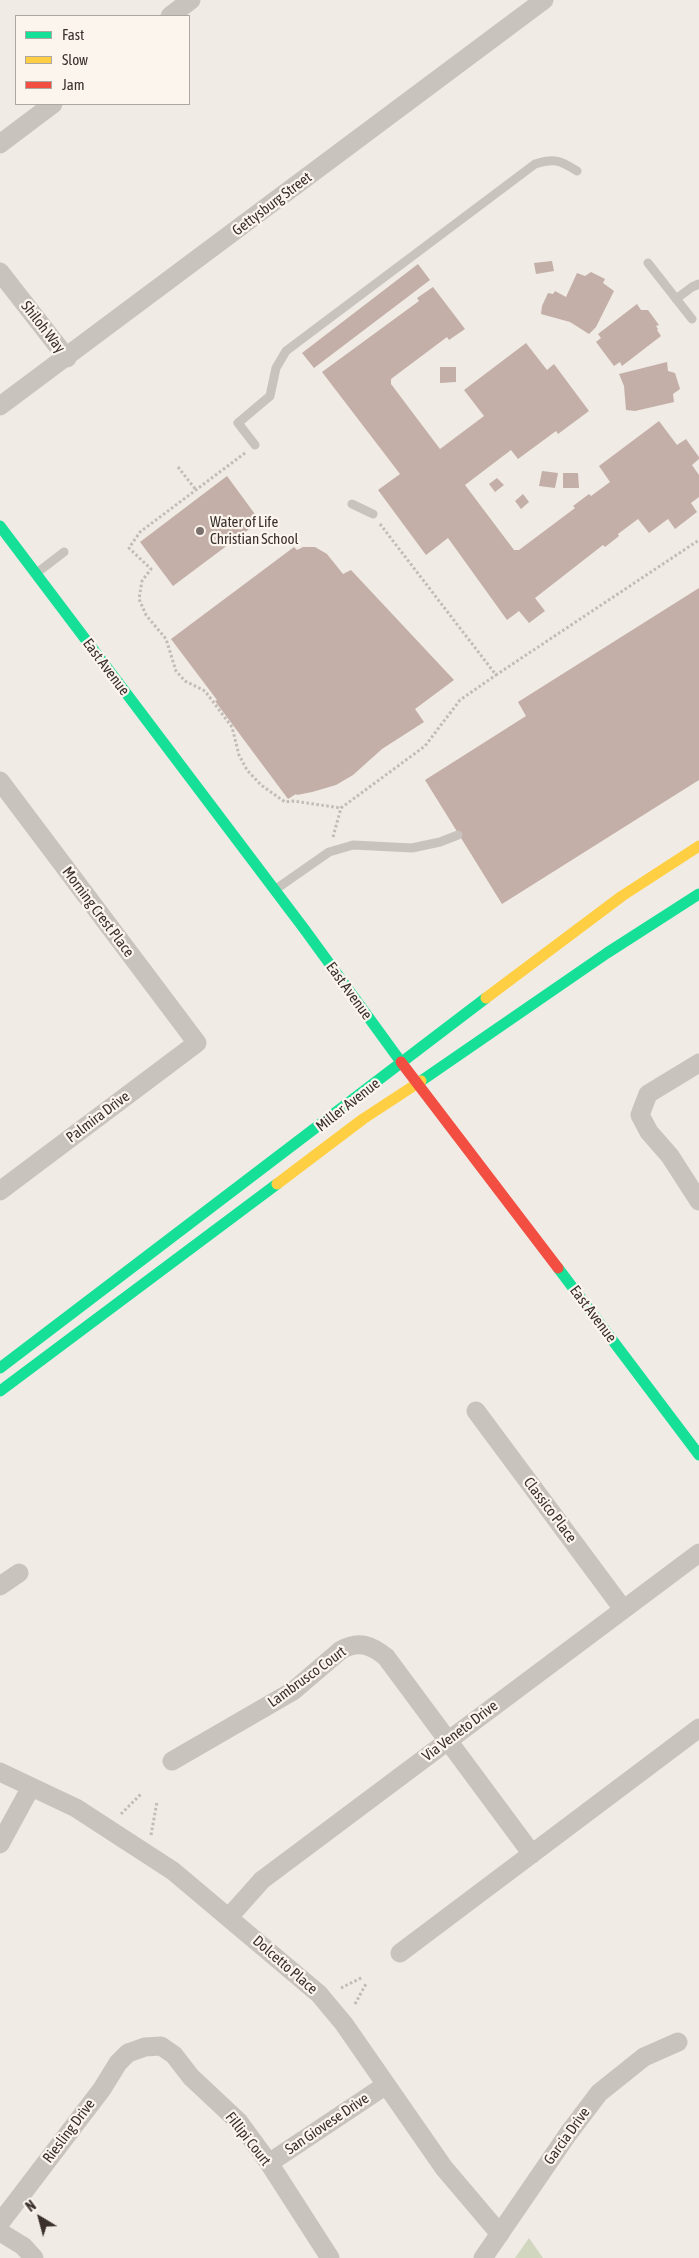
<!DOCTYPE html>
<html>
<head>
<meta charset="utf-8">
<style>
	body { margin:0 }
	#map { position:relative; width:699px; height:2258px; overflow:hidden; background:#f0ebe5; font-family:"Asap Condensed",sans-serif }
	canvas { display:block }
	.legend { position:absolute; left:15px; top:15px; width:175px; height:90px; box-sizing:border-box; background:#fbf5ee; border:1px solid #aea6a0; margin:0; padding:6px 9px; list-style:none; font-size:15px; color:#3b302b }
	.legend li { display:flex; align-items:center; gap:10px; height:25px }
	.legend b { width:25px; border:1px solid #aea6a0 }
	.north { position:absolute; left:15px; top:2193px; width:50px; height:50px; -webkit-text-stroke:4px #fbf5ee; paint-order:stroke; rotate:323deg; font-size:14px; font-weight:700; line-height:20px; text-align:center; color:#3b302b }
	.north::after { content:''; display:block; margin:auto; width:18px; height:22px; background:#3b302b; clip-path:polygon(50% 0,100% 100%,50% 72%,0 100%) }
</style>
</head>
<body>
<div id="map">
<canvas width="699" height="2258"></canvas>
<ul class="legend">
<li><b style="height:6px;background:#16e098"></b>Fast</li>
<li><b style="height:6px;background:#ffcf43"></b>Slow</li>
<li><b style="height:6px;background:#f24e42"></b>Jam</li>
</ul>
<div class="north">N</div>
</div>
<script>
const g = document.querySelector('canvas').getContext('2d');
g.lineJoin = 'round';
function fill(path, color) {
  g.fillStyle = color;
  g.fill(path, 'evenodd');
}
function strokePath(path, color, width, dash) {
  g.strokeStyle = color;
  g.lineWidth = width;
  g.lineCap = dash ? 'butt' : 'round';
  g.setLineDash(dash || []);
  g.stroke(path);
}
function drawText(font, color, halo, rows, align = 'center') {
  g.font = font + ' "Asap Condensed",sans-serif';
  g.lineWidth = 4.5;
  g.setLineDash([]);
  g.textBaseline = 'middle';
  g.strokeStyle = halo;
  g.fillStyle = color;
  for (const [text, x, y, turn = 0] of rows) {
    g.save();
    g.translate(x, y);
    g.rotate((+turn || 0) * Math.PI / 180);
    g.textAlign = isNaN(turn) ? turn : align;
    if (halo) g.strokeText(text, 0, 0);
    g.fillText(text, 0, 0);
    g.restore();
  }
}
const green = new Path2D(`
	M529 2238 543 2258H515Z`);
const building = new Path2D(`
	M552 261 554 271 536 274 534 263Z
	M418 264 430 280 314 368 302 353Z
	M591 272 605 279 603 283 614 291 596 327 589 334 570 322 541 314 542 306 548 293 553 294 555 291 566 297 577 273 585 276Z
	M433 287 465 329 449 340 447 337 391 379V384L440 449 484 416 464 390 526 343 547 370 554 364 589 411 558 434 556 431 518 459 511 450 465 485 514 550H519L575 508 573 506 589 494 591 496 610 482 599 466 659 421 677 445 686 439 699 457V459L692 465 699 475V497L691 503 697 512 675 529 668 519 649 533 638 519 618 534 619 536 605 547 603 545 535 598 545 611 529 623 519 611 507 620 448 538 426 555 378 490 400 474 322 372 419 301 417 298Z
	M637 304 641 310H648L659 325 656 326 658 329 657 330 661 336 622 366 620 362 614 366 596 342 601 338 598 334Z
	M667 362 668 371 675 373 680 389 673 394 674 402 635 411 626 410 624 386 619 374Z
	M440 367H456V382L440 383Z
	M542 471 558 473 555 488 539 486Z
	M563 473H578L579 488H563Z
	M227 476 260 521 173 586 140 542Z
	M497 478 504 485 495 492 489 484Z
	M523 494 529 502 521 509 515 501Z
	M294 547 297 550 303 547H315L327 554 343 574 351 570 454 680 415 709 424 722 382 749 353 775 336 785 312 792 297 795 296 794 288 799 215 701 217 700 171 639Z
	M699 588V780L502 904 425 780 526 716 518 702Z`);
const path = new Path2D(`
	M245 453 140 532 129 548 151 569 142 581 139 599 146 615 166 639 176 671 185 681 205 691 232 727 239 755 247 770 261 785 285 802 293 801 341 808
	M178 467 196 490
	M380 524 496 675 699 540
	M333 837 341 808 425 746 460 700 496 675
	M121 1814 141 1794
	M151 1835 157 1802
	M341 1988 363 1977
	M355 2004 367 1982`);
const lane = new Path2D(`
	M648 263 692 319
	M676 299 692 287 699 284
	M255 445 238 423 270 396 276 368 286 351 535 164C554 158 560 160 577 171
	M352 504 373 514
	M38 572 64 552
	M276 889 329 852 353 845 412 848 440 842 458 835`);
const street = new Path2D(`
	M170 16 191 0
	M0 144 53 104
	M0 272 67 358
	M0 406 544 0
	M0 781 197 1043 0 1191
	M699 1063 648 1094 640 1115 649 1132 670 1156 699 1201
	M476 1411 623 1609
	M0 1586 19 1573
	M172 1761 293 1691 341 1650C359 1640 371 1645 386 1657L532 1854
	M0 1772 76 1808 173 1871 319 1994 344 2024 444 2168 500 2234
	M0 1844 31 1787
	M229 1917 262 1880 699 1553
	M400 1953 699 1728
	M269 2163 386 2085
	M0 2223 102 2089 118 2063 128 2053 145 2047 161 2046 174 2055 191 2077 239 2122 269 2163 330 2258
	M0 2232 23 2246 34 2258
	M483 2258 568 2134 599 2093 644 2057 678 2042`);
const fast = new Path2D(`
	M0 526 305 930 401 1062
	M421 1081 607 953 699 894
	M558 1268 699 1455
	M0 1368 486 998
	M0 1391 277 1184`);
const slow = new Path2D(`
	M486 998 622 896 699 846
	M277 1184 363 1119 421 1081`);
const jam = new Path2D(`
	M401 1062 558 1268`);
const markers = [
	[200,531,5,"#7a716c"]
];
const streetNames = [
	["Gettysburg Street",272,204,-37],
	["Shiloh Way",43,327,52],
	["East Avenue",106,667,53],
	["Morning Crest Place",98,912,53],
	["East Avenue",349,991,54],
	["Miller Avenue",348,1105,-38],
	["Palmira Drive",98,1117,-37],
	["East Avenue",593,1314,53],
	["Classico Place",550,1510,53],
	["Lambrusco Court",307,1677,-36],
	["Via Veneto Drive",460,1731,-37],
	["Dolcetto Place",285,1965,41],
	["San Giovese Drive",327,2124,-34],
	["Riesling Drive",69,2131,-53],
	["Garcia Drive",567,2136,-54],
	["Fillipi Court",248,2139,52]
];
const poiNames = [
	["Water of Life",210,522],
	["Christian School",210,539]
];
fill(green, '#d1d6bf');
fill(building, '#c3afa7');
strokePath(path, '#c2bbb6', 3, [2.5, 2.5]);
strokePath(lane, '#c9c3be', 9);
strokePath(street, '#c9c3be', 19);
strokePath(fast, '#16e098', 11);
strokePath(slow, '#ffcf43', 11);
strokePath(jam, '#f24e42', 11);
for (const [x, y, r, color] of markers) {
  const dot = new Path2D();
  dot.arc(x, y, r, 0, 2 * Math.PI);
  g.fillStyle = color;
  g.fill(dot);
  strokePath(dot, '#fbf5ee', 2);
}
drawText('15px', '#3b302b', '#fbf5ee', streetNames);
drawText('15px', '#3b302b', '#fbf5ee', poiNames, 'left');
</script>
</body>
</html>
